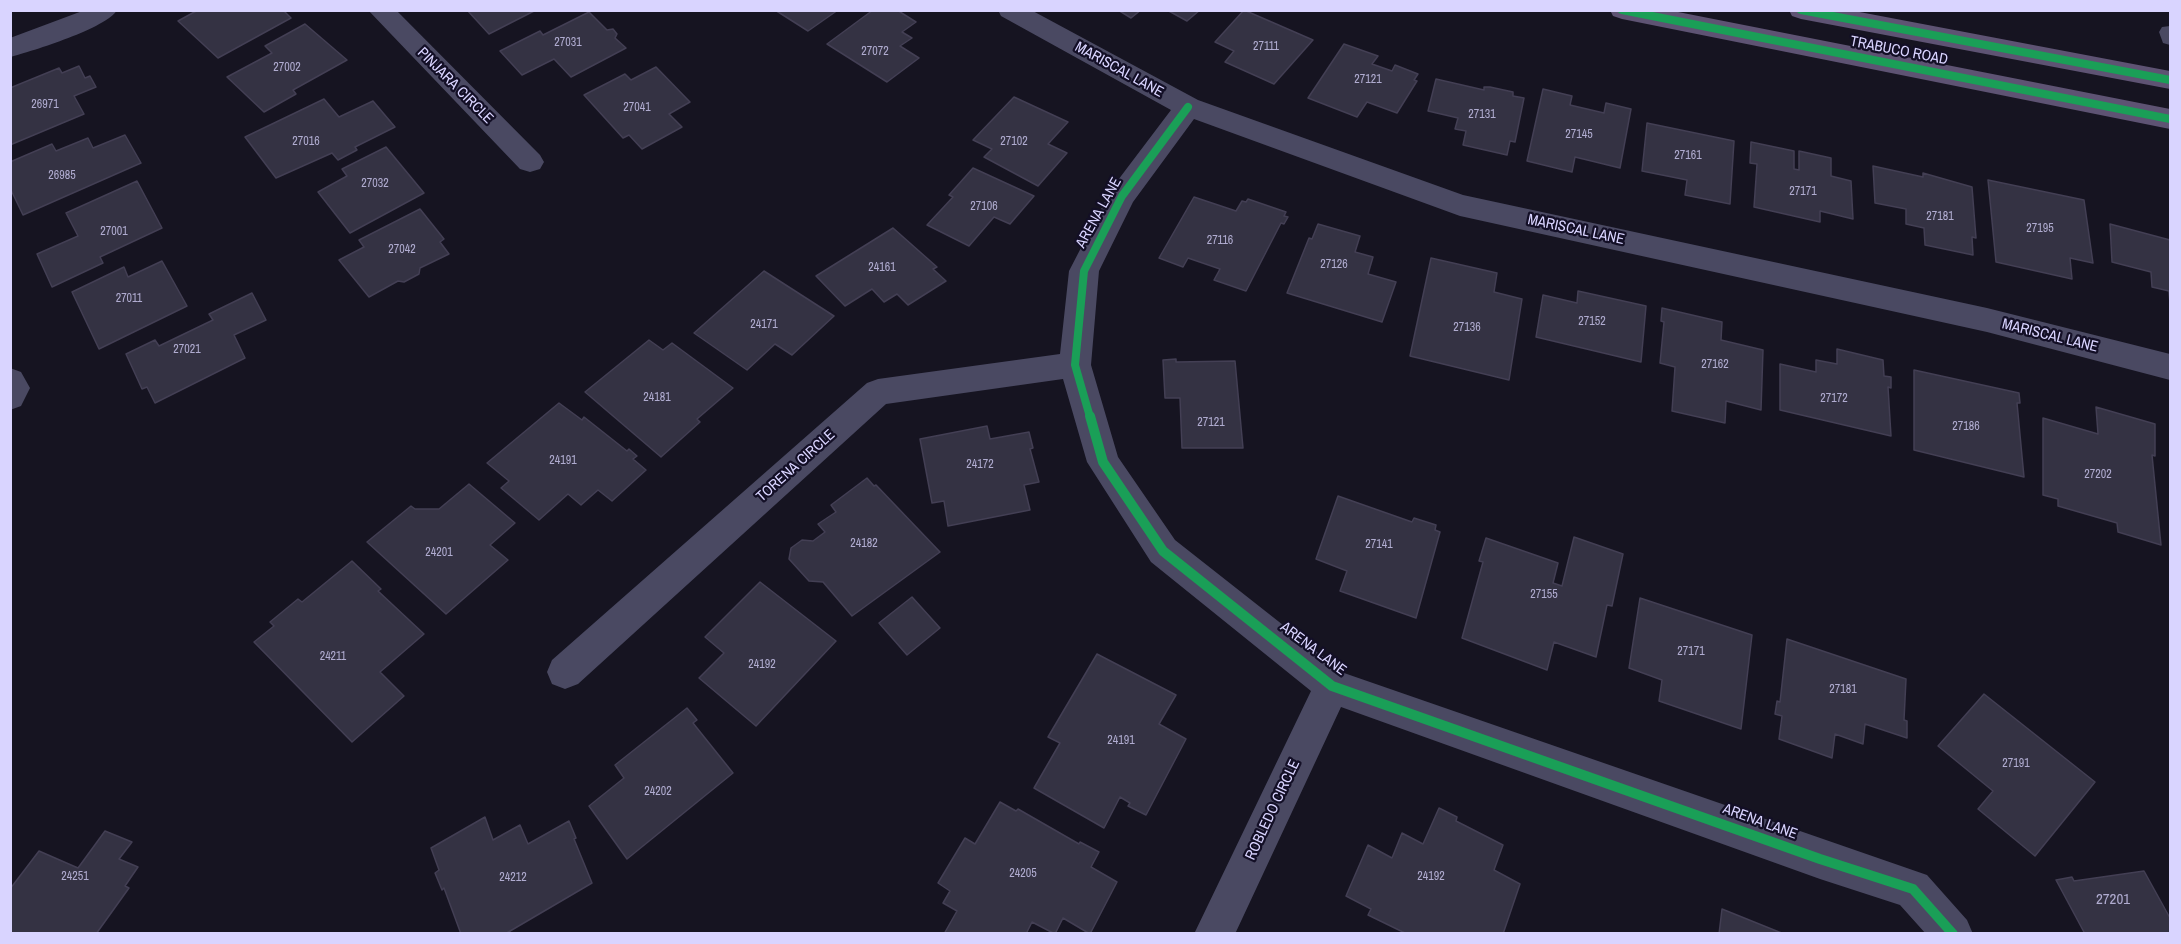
<!DOCTYPE html>
<html>
<head>
<meta charset="utf-8">
<style>
	body { margin:0 }
	#map { position:relative; width:2181px; height:944px; overflow:hidden; background:#161421; font-family:"Archivo Narrow",sans-serif }
	canvas { display:block }
	.frame { position:absolute; inset:0; border:12px solid #d9d4ff; pointer-events:none }
</style>
</head>
<body>
<div id="map">
<canvas width="2181" height="944"></canvas>
<div class="frame"></div>
</div>
<script>
const g = document.querySelector('canvas').getContext('2d');
g.lineJoin = 'round';
function fill(path, color) {
  g.fillStyle = color;
  g.fill(path, 'evenodd');
}
function strokePath(path, color, width, dash) {
  g.strokeStyle = color;
  g.lineWidth = width;
  g.lineCap = dash ? 'butt' : 'round';
  g.setLineDash(dash || []);
  g.stroke(path);
}
function drawText(font, color, halo, rows, align = 'center') {
  g.font = font + ' "Archivo Narrow",sans-serif';
  g.lineWidth = 4.5;
  g.setLineDash([]);
  g.textBaseline = 'middle';
  g.strokeStyle = halo;
  g.fillStyle = color;
  for (const [text, x, y, turn = 0] of rows) {
    g.save();
    g.translate(x, y);
    g.rotate((+turn || 0) * Math.PI / 180);
    g.textAlign = isNaN(turn) ? turn : align;
    if (halo) g.strokeText(text, 0, 0);
    g.fillText(text, 0, 0);
    g.restore();
  }
}
const building = new Path2D(`
	M198 10H283L291 18 218 58 178 21Z
	M467 10H536L489 34Z
	M775 10H838L808 31Z
	M873 10H897L916 22 902 32 912 38 900 46 919 58 887 82 827 44Z
	M1118 10H1141L1131 18Z
	M1167 10H1200L1187 21Z
	M1244 10 1313 40 1274 84 1225 62 1234 51 1215 42Z
	M589 12 607 30 613 29 617 34 615 38 626 48 571 77 554 59 522 75 500 51 540 31 543 35Z
	M305 24 347 60 293 90 296 94 264 112 227 77 272 53 265 46Z
	M1344 44 1378 56 1372 64 1392 71 1395 65 1418 74 1414 80 1417 81 1397 113 1367 102 1357 117 1308 98Z
	M79 66 85 78 90 76 96 87 74 96 84 114 10 145V88L59 68 62 73Z
	M656 67 690 102 669 114 682 127 642 149 629 135 623 138 584 95 625 74 631 80Z
	M1436 79 1484 90V87H1490L1513 92V96L1524 98 1515 142 1510 141 1507 155 1463 145 1466 131 1455 129 1458 118 1428 111Z
	M1543 89 1572 96 1570 105 1604 113 1606 103 1631 109 1620 168 1575 157 1572 172 1527 161Z
	M1014 97 1068 122 1048 144 1067 153 1038 186 984 157 992 149 973 140Z
	M324 99 339 117 373 101 395 127 355 147 357 150 338 160 332 153 276 178 245 137Z
	M1647 123 1734 141 1730 204 1685 195 1687 180 1642 171Z
	M125 135 141 163 23 215 10 188V162L52 144 56 151 88 138 93 148Z
	M1751 142 1794 151V169L1799 170V151L1831 158V176L1851 181 1853 219 1820 211V222L1754 207 1757 164 1750 163Z
	M386 147 424 193 350 233 318 192 347 176 342 169Z
	M1873 166 1923 177V173L1972 187 1976 238 1972 237 1973 255 1925 245 1924 228 1906 224V209L1875 203Z
	M973 168 1034 196 1010 224 994 217 969 246 927 225 953 197 949 195Z
	M1988 180 2084 200 2093 263 2070 258 2072 279 1996 262Z
	M137 181 162 228 100 257 103 263 52 287 37 254 78 236 66 213Z
	M1194 197 1236 211 1242 201 1246 202 1248 199 1286 212 1284 216 1288 217 1284 224 1281 223 1246 291 1214 280 1220 269 1188 258 1183 267 1159 258Z
	M420 209 444 239 440 242 449 254 420 268 419 274 404 282 398 281 369 297 339 260 364 247 359 240Z
	M1318 224 1360 236 1355 252 1373 257 1368 274 1396 282 1382 322 1287 293 1309 238 1312 239Z
	M2110 224 2170 240V304L2169 291 2152 287 2151 272 2112 262Z
	M893 228 937 267 933 269 946 281 908 305 897 294 884 302 872 289 845 306 816 276Z
	M1431 258 1497 273 1494 292 1522 299 1509 380 1410 356Z
	M162 261 187 306 99 349 72 292 124 267 128 277Z
	M764 271 834 316 792 355 775 344 747 370 694 333Z
	M1578 291 1646 306 1641 362 1536 337 1543 295 1577 303Z
	M252 293 266 320 234 335 245 358 155 403 147 387 142 389 126 354 155 340 159 346 213 320 209 314Z
	M1662 308 1722 322 1721 340 1763 350 1761 410 1726 401 1725 423 1672 411 1675 367 1660 363 1664 322 1661 321Z
	M649 340 663 350 672 343 733 388 697 419 700 422 661 457 585 392Z
	M1837 349 1883 360 1884 376 1891 377V388L1888 387 1891 436 1780 410V364L1816 372V360L1837 364Z
	M1176 359V362L1235 361 1243 448H1182L1180 398H1165L1163 360Z
	M1914 370 2019 393 2020 403H2017L2024 477 1914 450Z
	M559 403 582 420 584 417 627 451 629 449 637 456 633 459 646 470 612 501 598 490 581 505 568 494 539 520 501 488 509 481 487 463Z
	M2096 407 2155 424V456L2152 455 2161 545 2118 532 2117 523 2058 506V499L2043 495V418L2098 434Z
	M987 426 990 439 1029 432 1033 448 1030 449 1039 482 1024 485 1030 510 948 526 944 501 932 503 920 439Z
	M867 478 874 486 876 485 940 552 852 616 823 582 809 581 789 559 791 548 802 540 813 541 825 532 818 524 836 512 831 505Z
	M469 484 515 523 490 545 508 560 446 614 367 542 411 506 415 509H439Z
	M1338 496 1412 522 1414 518 1436 525 1435 530 1440 532 1416 618 1340 591 1347 571 1316 559Z
	M1574 537 1623 554 1612 606 1607 605 1596 657 1554 642 1547 670 1462 638 1483 562 1479 561 1486 538 1558 563 1553 583 1562 586Z
	M352 561 381 589 378 591 424 634 380 672 404 696 352 742 254 642 274 626 270 622 298 599 302 602Z
	M760 582 836 641 756 726 699 678 724 653 705 637Z
	M912 597 940 628 907 655 879 623Z
	M1640 598 1752 635 1741 729 1659 701 1662 680 1629 668Z
	M1787 639 1906 679 1904 720 1907 721V738L1865 724 1863 744 1835 734 1832 758 1779 739 1782 716 1775 714 1777 701 1780 702Z
	M1097 654 1176 695 1159 724 1186 739 1146 815 1128 806 1130 803 1120 797 1104 828 1034 788 1060 743 1048 737Z
	M1984 694 2095 782 2035 856 1978 809 1993 791 1938 746Z
	M687 708 697 720 693 723 733 773 627 859 589 806 624 778 615 765Z
	M1000 802 1016 811 1018 809 1079 844 1080 842 1099 852 1091 867 1117 882 1090 934 1063 918 1055 934 1032 922 1026 934H944L957 911 943 903 950 891 938 883 965 838 975 844Z
	M1439 808 1457 817 1456 821 1503 845 1494 870 1520 884 1503 934H1407L1368 915 1371 909 1346 896 1368 845 1392 858 1402 833 1423 844Z
	M485 817 493 840 520 825 528 844 569 821 576 838 574 839 592 883 505 934H461L444 888 442 890 435 873 439 870 431 848Z
	M105 831 132 842 119 859 138 867 125 886 129 888 96 934H10V889L39 851 78 868Z
	M2144 871 2170 918V934H2085L2056 880 2072 877 2074 881Z
	M1722 909 1784 934H1719Z`);
const lane = new Path2D(`
	M2170 26V45L2163 43 2159 32 2162 27Z`);
const street = new Path2D(`
	M85 10H117C107 28 33 51 10 57V38Z
	M368 10H396L540 155 544 162 540 169 530 172 520 169Z
	M998 10H1031L1198 100 1463 195 1987 308 2170 354V380L1987 332 1460 216 1194 119 1133 202 1099 271 1091 365 1118 457 1175 540 1344 673 1927 875 1967 920 1973 934H1926L1900 905 1820 879 1341 707 1235 934H1194L1311 691 1151 562 1087 462 1063 379 886 404 578 684 565 689 552 684 547 672 552 660 867 383 878 379 1060 354 1069 271 1112 188 1171 110 1001 16Z
	M10 368 21 372 30 388 21 406 10 410Z`);
const primary = new Path2D(`
	M1610 10H1668L2170 109V129L1622 19 1613 16Z
	M1789 10H1849L2170 71V89L1801 19 1792 16Z`);
const cyclewayFar1 = new Path2D(`
	M1622 10 2170 119
	M1801 10 2170 80
	M1090 417 1075 365 1084 271 1122 196 1188 107`);
const cycleway = new Path2D(`
	M1090 416 1103 462 1163 551 1332 686 1820 859 1913 889 1953 934`);
const numberNames = [
	["27031",568,43],
	["27111",1266,47],
	["27072",875,52],
	["27002",287,68],
	["27121",1368,80],
	["26971",45,105],
	["27041",637,108],
	["27131",1482,115],
	["27145",1579,135],
	["27016",306,142],
	["27102",1014,142],
	["27161",1688,156],
	["26985",62,176],
	["27032",375,184],
	["27171",1803,192],
	["27106",984,207],
	["27181",1940,217],
	["27195",2040,229],
	["27001",114,232],
	["27116",1220,241],
	["27042",402,250],
	["27126",1334,265],
	["24161",882,268],
	["27011",129,299],
	["27152",1592,322],
	["24171",764,325],
	["27136",1467,328],
	["27021",187,350],
	["27162",1715,365],
	["24181",657,398],
	["27172",1834,399],
	["27121",1211,423],
	["27186",1966,427],
	["24191",563,461],
	["24172",980,465],
	["27202",2098,475],
	["24182",864,544],
	["27141",1379,545],
	["24201",439,553],
	["27155",1544,595],
	["27171",1691,652],
	["24211",333,657],
	["24192",762,665],
	["27181",1843,690],
	["24191",1121,741],
	["27191",2016,764],
	["24202",658,792],
	["24205",1023,874],
	["24251",75,877],
	["24192",1431,877],
	["24212",513,878]
];
const streetNames = [
	["TRABUCO ROAD",1899,51,11],
	["MARISCAL LANE",1119,70,29],
	["PINJARA CIRCLE",455,86,45],
	["ARENA LANE",1099,213,-61],
	["MARISCAL LANE",1576,230,12],
	["MARISCAL LANE",2050,336,14],
	["TORENA CIRCLE",796,466,-42],
	["ARENA LANE",1313,649,37],
	["ROBLEDO CIRCLE",1273,810,-65],
	["ARENA LANE",1760,822,20]
];
const nearNumbernames = [
	["27201",2113,900]
];
fill(building, '#343243');
strokePath(building, '#433f54', 1.5);
fill(lane, '#4a4962');
fill(street, '#4a4962');
fill(primary, '#5e5373');
strokePath(cyclewayFar1, '#1a9f57', 8);
strokePath(cycleway, '#1a9f57', 10);
drawText('12px', '#b0acd0', null, numberNames);
drawText('15px', '#d9d4ff', '#130f26', streetNames);
drawText('15px', '#b0acd0', null, nearNumbernames);
</script>
</body>
</html>
